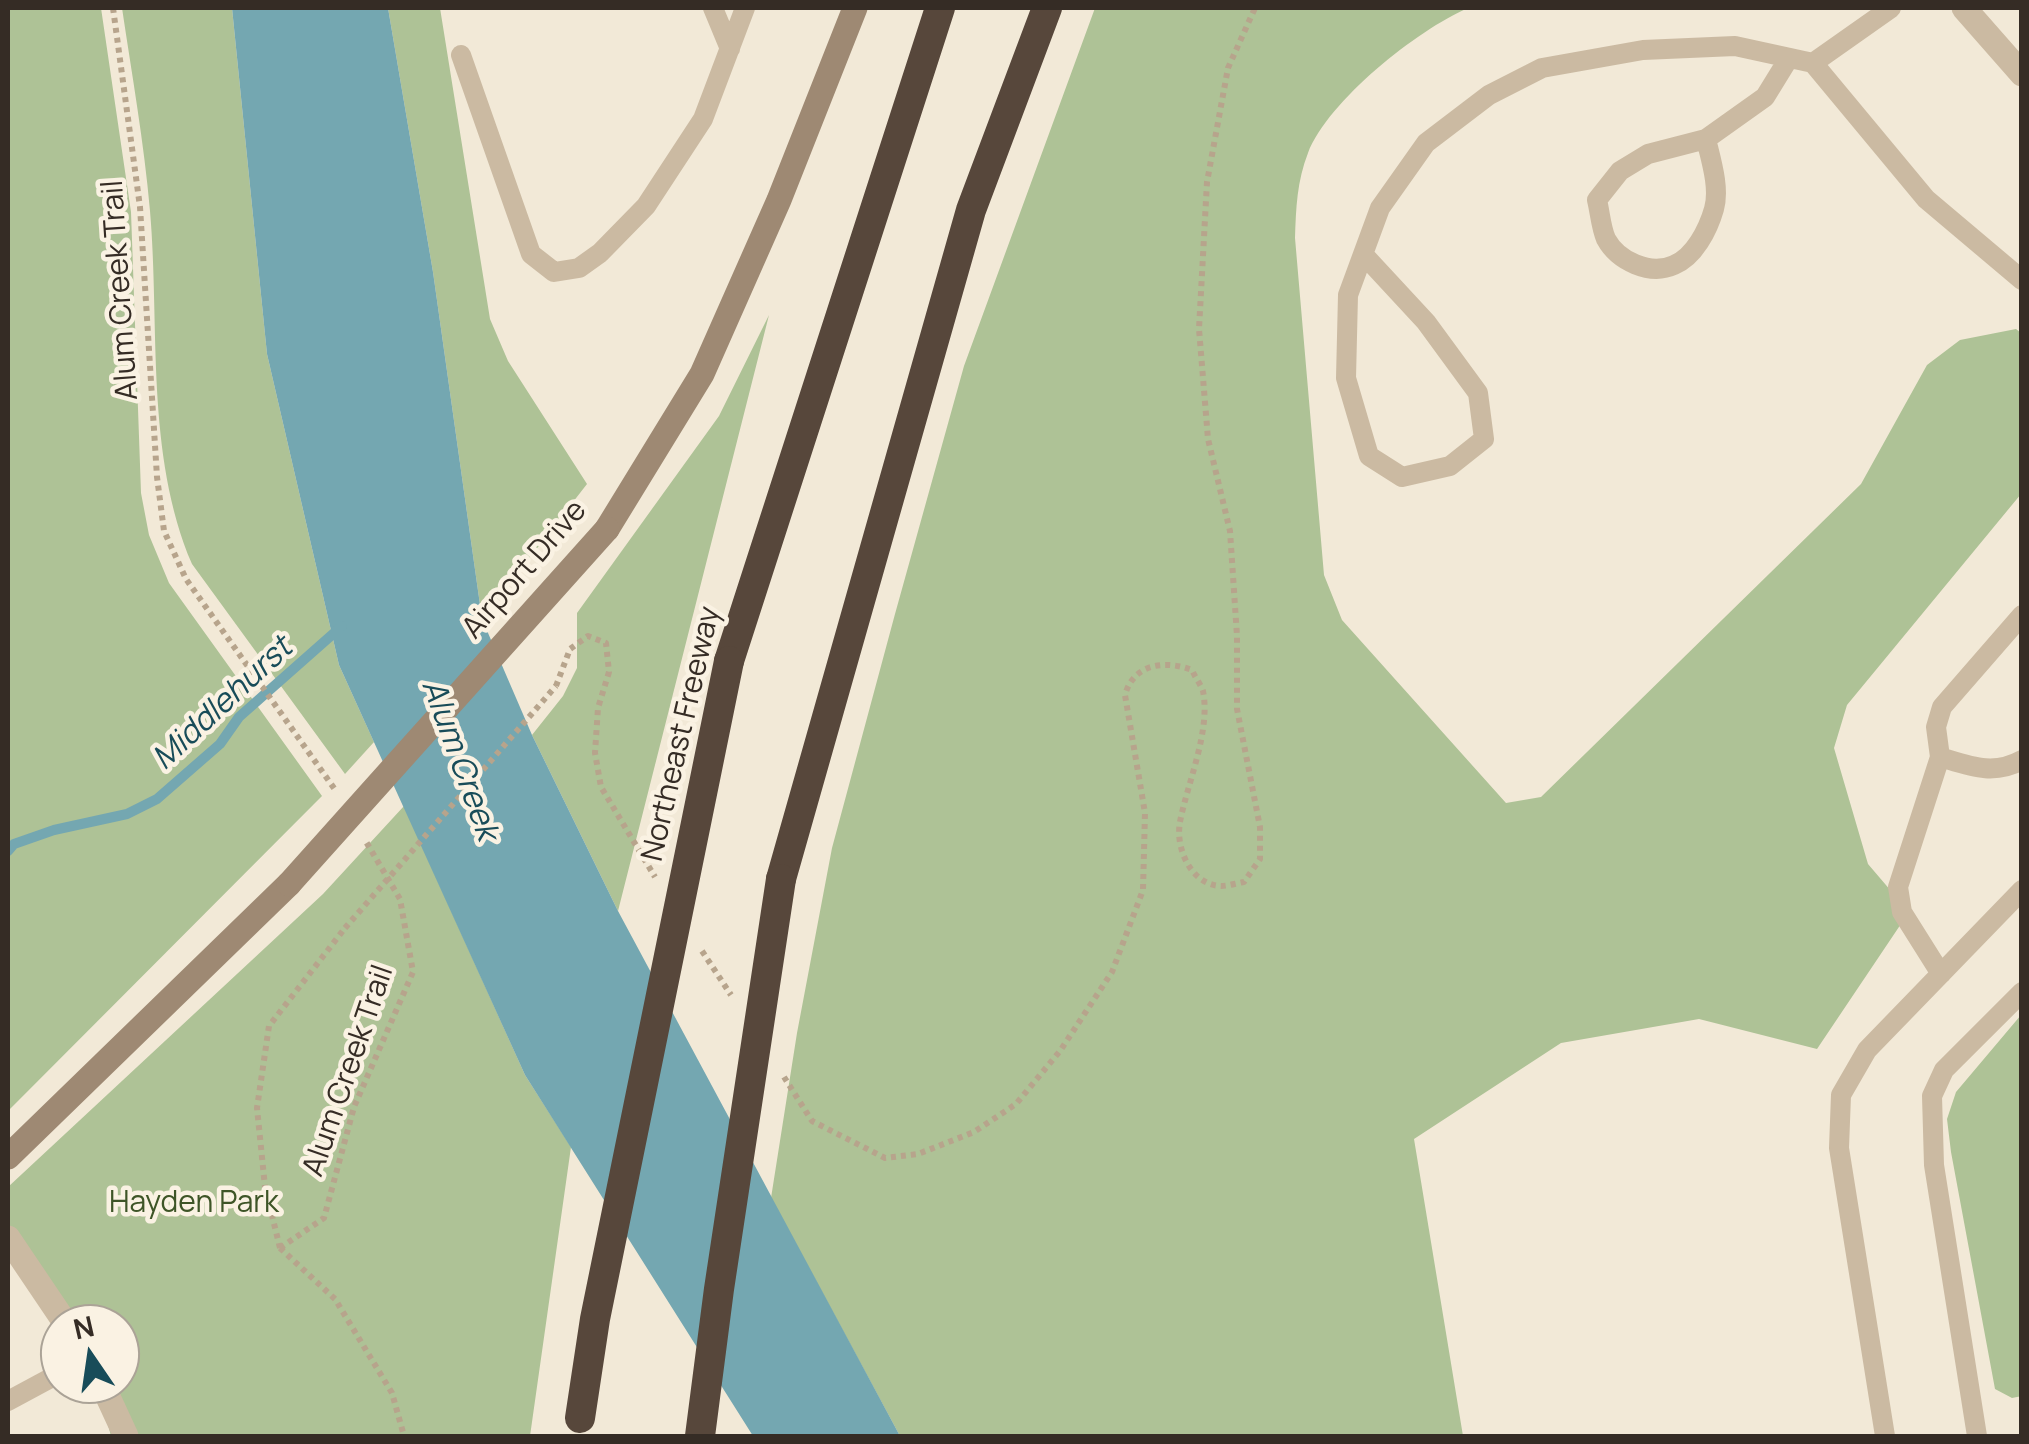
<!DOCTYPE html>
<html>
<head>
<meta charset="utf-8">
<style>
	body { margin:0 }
	#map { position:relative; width:2029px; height:1444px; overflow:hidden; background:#f2e9d7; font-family:Manrope,sans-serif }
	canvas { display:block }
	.frame { position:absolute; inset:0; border:10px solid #352c25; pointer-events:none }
	.north { position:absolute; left:40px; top:1304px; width:100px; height:100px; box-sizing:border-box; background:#faf2e3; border:2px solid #aba397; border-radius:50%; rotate:347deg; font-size:28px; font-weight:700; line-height:40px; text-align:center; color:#352c25 }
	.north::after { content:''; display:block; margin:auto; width:35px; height:45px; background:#184c59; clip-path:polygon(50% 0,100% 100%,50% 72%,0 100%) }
</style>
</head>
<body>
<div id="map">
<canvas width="2029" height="1444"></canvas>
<div class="frame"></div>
<div class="north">N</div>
</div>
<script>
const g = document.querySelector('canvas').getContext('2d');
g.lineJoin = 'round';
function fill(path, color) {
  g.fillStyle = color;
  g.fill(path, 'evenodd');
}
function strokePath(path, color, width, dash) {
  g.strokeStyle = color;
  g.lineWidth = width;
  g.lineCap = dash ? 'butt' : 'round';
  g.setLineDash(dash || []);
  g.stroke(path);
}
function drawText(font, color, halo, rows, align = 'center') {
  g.font = font + ' Manrope,sans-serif';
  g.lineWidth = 9;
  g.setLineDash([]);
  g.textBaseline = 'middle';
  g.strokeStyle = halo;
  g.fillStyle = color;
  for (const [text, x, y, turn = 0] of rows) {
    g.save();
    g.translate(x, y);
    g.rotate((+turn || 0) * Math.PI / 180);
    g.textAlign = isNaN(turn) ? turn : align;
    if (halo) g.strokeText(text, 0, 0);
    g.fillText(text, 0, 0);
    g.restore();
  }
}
const green = new Path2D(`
	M8 8H101L131 212 141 493 149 535 169 583 322 796 8 1111Z
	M122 8H232L267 354 339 665 374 742 345 774 192 564C145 454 160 327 150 211 144 143 132 75 122 8Z
	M388 8H440L490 319 508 361 587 484 482 619 433 272Z
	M1095 8H1468C1417 30 1328 101 1308 153 1297 181 1296 208 1295 238L1324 575 1342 620 1506 803 1541 797 1861 484 1927 365 1960 340 2016 329 2021 333V494L1847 705 1834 748 1868 864 1909 912 1817 1049 1699 1019 1561 1043 1414 1139 1463 1436H900L771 1198 797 1033 832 848 895 614 964 366Z
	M769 315 618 911 532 735 563 696 577 668V613L719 416Z
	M404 806 525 1075 571 1147 530 1436H111L107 1421 88 1384H120V1324H60L8 1257V1187L323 894Z
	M2021 1015 2022 1396 2012 1398 1995 1389 1951 1152 1947 1119 1956 1092Z`);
const water = new Path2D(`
	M232 8H388L433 272 482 619 532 735 618 911 900 1436H753L525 1075 339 665 267 354Z`);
const stream = new Path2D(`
	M8 851 14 844 54 830 127 814 157 799 220 744 239 717 342 626`);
const path = new Path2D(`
	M113 8 140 207 157 477 164 531 186 579 336 791
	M556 686 570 649 588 636 606 643 609 672 598 708 595 753 601 787 655 877
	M702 951 731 995
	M784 1077 812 1121 885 1158 918 1154 974 1132 1016 1104 1060 1051 1112 972 1143 890 1145 813 1125 695C1134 663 1165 660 1192 670 1195 677 1201 685 1203 691 1211 731 1187 784 1180 822 1175 848 1191 885 1221 886 1228 886 1237 883 1244 882L1260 859V827L1237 709V636L1230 531 1208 439 1199 329 1207 182 1228 68 1255 8
	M280 1248 324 1218 354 1107 413 972 400 899 365 840
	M280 1248 265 1187 257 1108 269 1026 345 928
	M280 1248 335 1299 392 1393 404 1436`);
const service = new Path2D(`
	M713 8 730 49
	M461 55 531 254 554 272 579 268 600 253 646 206 703 119 745 8
	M1813 63 1891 8
	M1706 139C1711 160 1720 188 1714 209 1708 230 1694 257 1674 265 1650 276 1618 261 1606 239 1601 228 1600 212 1597 200L1620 171 1648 154 1706 139 1765 97 1789 58
	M1363 254 1426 322 1478 393 1484 439 1450 466 1402 477 1369 456 1346 378 1348 295 1380 208 1426 143 1489 95 1542 68 1643 50 1735 46 1813 63 1926 199 2022 280
	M1940 757C1970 766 1993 776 2022 760
	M1941 974 1902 912 1898 887 1940 757 1936 727 1942 707 2022 615
	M8 1401 60 1373
	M1885 1436 1839 1148 1841 1095 1867 1050 2022 890
	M1977 1436 1934 1165 1932 1096 1944 1070 2022 992`);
const minor = new Path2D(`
	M1964 8 2022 74
	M8 1238 66 1324
	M102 1384 126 1436`);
const secondary = new Path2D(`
	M607 529 702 374 779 200 855 8
	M8 1157 289 884`);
const motorway = new Path2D(`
	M729 661 940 8
	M781 879 971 210 1047 8`);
const pathBridge = new Path2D(`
	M345 928 556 686`);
const secondaryBridge = new Path2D(`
	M289 884 607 529`);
const motorwayBridge = new Path2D(`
	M580 1418 595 1319 729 661
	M700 1436 719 1289 781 879`);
const streetNames = [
	["Alum Creek Trail",121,290,-94],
	["Airport Drive",525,570,-49],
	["Northeast Freeway",682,734,-77],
	["Alum Creek Trail",349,1071,-71]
];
const parkNames = [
	["Hayden Park",194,1204]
];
const waterNames = [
	["Middlehurst",223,704,-43],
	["Alum Creek",459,760,70]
];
fill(green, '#aec296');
fill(water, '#74a7b1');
strokePath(stream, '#74a7b1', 10);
strokePath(path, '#b7a48c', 6, [5, 5]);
strokePath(service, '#cbbaa2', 20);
strokePath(minor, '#cbbaa2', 25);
strokePath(secondary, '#9e8973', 25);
strokePath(motorway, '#57473b', 30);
strokePath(pathBridge, '#b7a48c', 6, [5, 5]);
strokePath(secondaryBridge, '#9e8973', 25);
strokePath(motorwayBridge, '#57473b', 30);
drawText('30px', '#352c25', '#faf2e3', streetNames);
drawText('30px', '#3e5527', '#faf2e3', parkNames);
drawText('italic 32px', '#184c59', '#faf2e3', waterNames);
</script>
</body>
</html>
